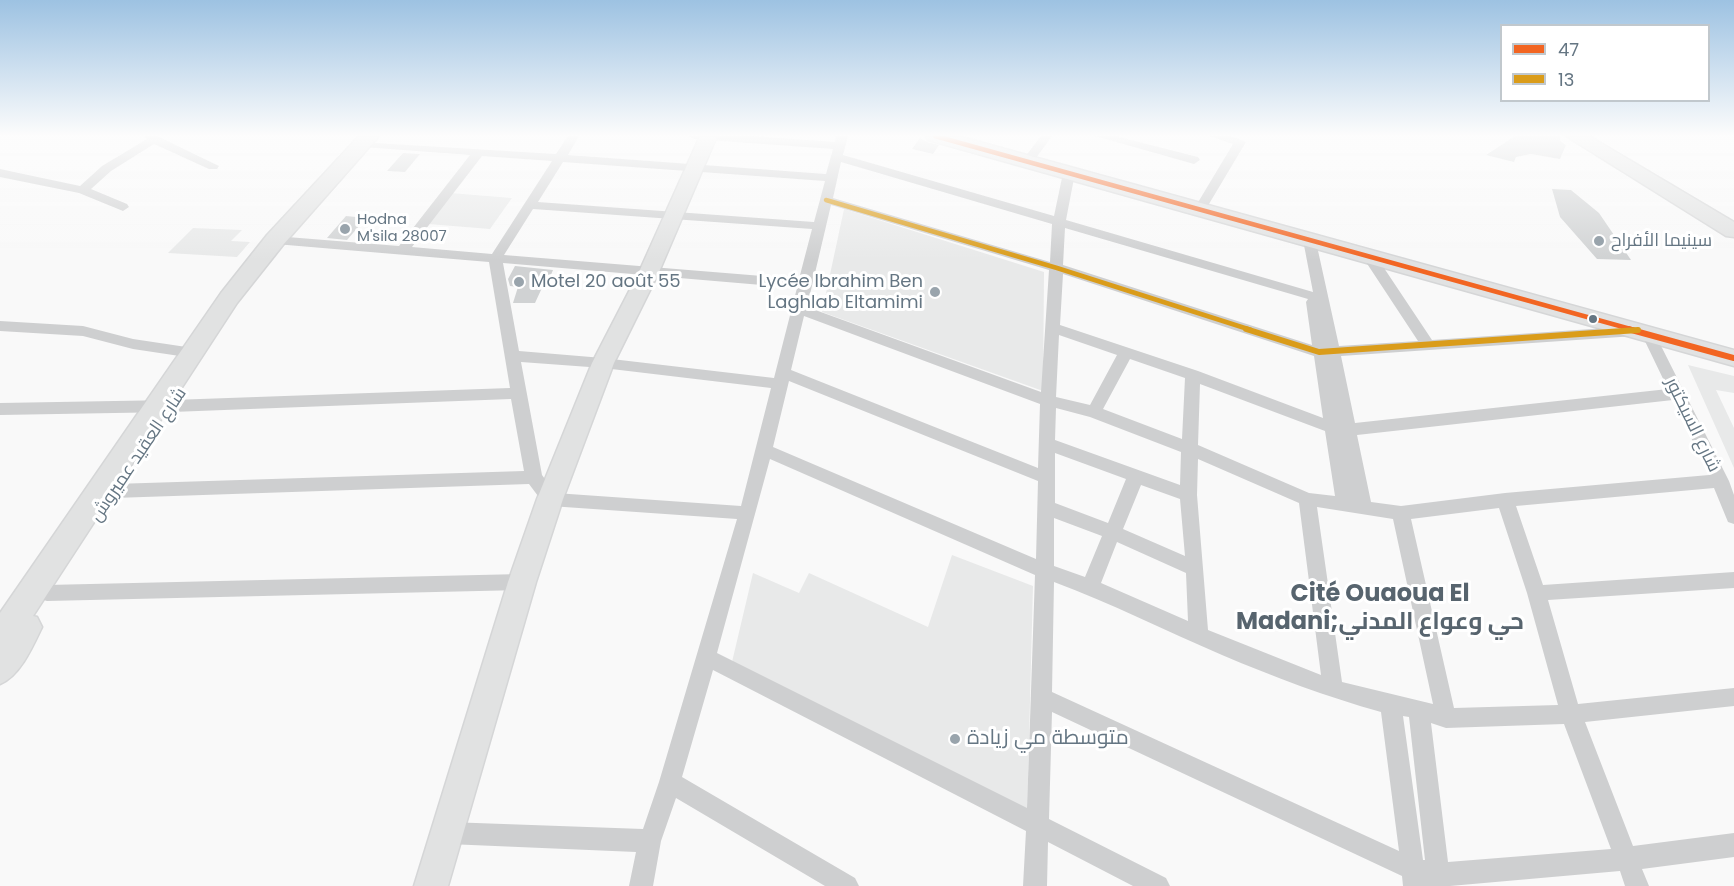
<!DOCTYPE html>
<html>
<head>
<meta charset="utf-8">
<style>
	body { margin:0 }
	#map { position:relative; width:1734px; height:886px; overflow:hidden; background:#f9f9f9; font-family:Poppins,sans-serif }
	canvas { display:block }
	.legend { position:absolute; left:1500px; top:24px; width:210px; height:78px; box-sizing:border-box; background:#fff; border:2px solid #c1c8cd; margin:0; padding:8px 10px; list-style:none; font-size:18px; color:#657683 }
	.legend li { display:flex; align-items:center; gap:12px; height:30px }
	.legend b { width:30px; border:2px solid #c1c8cd }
</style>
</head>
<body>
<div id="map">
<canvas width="1734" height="886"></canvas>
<ul class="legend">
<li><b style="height:8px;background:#f26522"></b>47</li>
<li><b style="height:8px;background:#da9c1a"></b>13</li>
</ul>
</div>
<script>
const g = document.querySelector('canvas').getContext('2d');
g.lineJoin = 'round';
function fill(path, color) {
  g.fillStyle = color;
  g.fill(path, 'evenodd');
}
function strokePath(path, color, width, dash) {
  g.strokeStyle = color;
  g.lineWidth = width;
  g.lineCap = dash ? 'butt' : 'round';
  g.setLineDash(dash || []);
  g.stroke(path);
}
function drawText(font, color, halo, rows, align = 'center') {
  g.font = font + ' Poppins,Cairo,sans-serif';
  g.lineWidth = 6;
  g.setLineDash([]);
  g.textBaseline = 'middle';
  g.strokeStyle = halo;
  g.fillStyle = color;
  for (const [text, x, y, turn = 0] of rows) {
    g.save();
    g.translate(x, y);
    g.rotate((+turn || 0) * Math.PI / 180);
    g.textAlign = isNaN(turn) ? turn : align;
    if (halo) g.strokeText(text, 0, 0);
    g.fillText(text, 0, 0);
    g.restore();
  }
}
const built = new Path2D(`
	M451 193 512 198 490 229 428 224Z
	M844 209 1044 272 1043 391 822 312Z
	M193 228 242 230 231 241 250 242 237 257 168 253Z
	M1688 365 1734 376V393L1716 390 1734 428V468Z
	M952 555 1033 586 1027 816 732 662 753 573 799 593 809 573 928 627Z`);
const building = new Path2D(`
	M1515 136H1560V141L1566 145 1560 159 1531 154 1516 157 1514 162 1486 155Z
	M920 138 927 142 939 145 933 154 912 149Z
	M403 153 420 154 405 172 387 171Z
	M1552 189 1571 190 1599 213 1631 260 1597 259 1560 217Z
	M346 216 366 218 347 240 327 238Z
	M515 266 553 270 550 277H547L535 303H513L518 287 510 286 508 279Z`);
const street = new Path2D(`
	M145 136H157L219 166 217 169H209L154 144 111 171 91 189 127 204 129 207 123 211 79 193 0 177V169L80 186 102 166 147 139Z
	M568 136H579L568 155 826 174 833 149 694 139 689 136H751L835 142 836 136H848L843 155 1054 216 1063 173 1065 170H1073L1075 173 1066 220 1313 292 1303 240 1305 237H1315L1339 346 1418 341 1362 256 1369 252 1374 253 1432 340 1635 326 1642 331 1648 328 1653 330 1729 481 1734 495V524L1728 522 1714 488 1516 506 1543 585 1734 572V588L1548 600 1578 704 1734 688V706L1585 722 1633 846 1734 833V857L1642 869 1649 886H1625L1620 871 1450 886H1403L1402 876 1052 712 1049 819 1166 878 1170 886H1133L1048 842 1047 886H1023L1026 831 713 670 682 777 855 878 859 886H825L676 798 661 841 653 886H629L636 852 448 844 440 841 437 833 440 825 448 822 643 829 659 782 737 519 550 506 544 504 529 484 114 498 108 496 105 491 108 486 114 484 524 471 511 399 172 412 0 415V403L172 400 510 388 489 262 275 244 268 240 275 236 399 246 470 155 363 147 357 144 359 142 556 154ZM482 156 552 161 492 254 412 247ZM563 162 825 181 814 222 538 202ZM841 162 1052 224 1050 262 833 198ZM831 205 1049 270 1041 392 807 307ZM533 209 812 229 799 279 504 255ZM1065 228 1308 299 1306 302 1312 345 1063 265ZM503 263 797 288 774 378 603 358 519 351ZM1063 274 1314 356 1323 418 1198 371 1060 325ZM804 316 1040 404 1038 468 791 370ZM1641 333 1668 389 1355 423 1341 356 1635 336ZM1059 335 1117 355 1090 405 1056 397ZM1130 359 1185 378 1182 439 1103 409ZM521 362 603 368 771 388 741 506 555 493 542 475ZM789 381 1038 481 1036 559 773 447ZM1200 384 1325 431 1335 496 1309 493 1198 445ZM1673 400 1709 475 1505 493 1401 506 1371 502 1357 435ZM1056 408 1090 417 1181 452 1180 485 1055 440ZM1055 453 1126 479 1108 523 1055 503ZM770 459 1035 575 1027 808 717 653ZM1198 459 1299 503 1321 675 1208 630 1197 495ZM1141 485 1180 499 1185 556 1123 529ZM1317 507 1393 519 1433 704 1342 682ZM1499 508 1527 593 1558 705 1454 708 1411 519ZM1054 518 1102 536 1085 577 1054 566ZM1117 542 1186 573 1188 621 1101 583ZM1054 582C1111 603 1166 631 1222 655 1274 677 1327 697 1381 712L1399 851 1052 692ZM1403 716 1409 717 1425 860H1423ZM1431 723 1446 728 1564 724 1611 849 1448 862Z
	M1041 136H1052L1031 165H1023L1021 162Z
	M1095 136H1115L1198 157 1200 160 1194 164Z
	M1210 136H1231L1246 142 1206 209 1200 213 1194 209 1233 144Z
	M0 321 83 326 133 339 193 348 201 353 193 358 133 349 83 336 0 331Z
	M522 574 529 576 531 582 529 588 522 590 47 601 40 599 38 593 40 587 47 585Z`);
const secondary = new Path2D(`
	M700 136H717L659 272 614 363 563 499 536 582 448 886H414L508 582 537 499 592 363 639 272Z`);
const primary = new Path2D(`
	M359 136H379L283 245 237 303 33 616 37 617 42 627C33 646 20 676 0 684V613L221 293 267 235Z
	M926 136H958L1734 350V366L928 140Z
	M1566 136H1589L1734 222V237L1726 236Z`);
const bus1Far1 = new Path2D(`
	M935 136 1634 330`);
const bus1 = new Path2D(`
	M1628 329 1734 358`);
const bus2Far1 = new Path2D(`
	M826 200 1057 268 1251 330`);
const bus2 = new Path2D(`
	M1246 329 1319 352 1638 330`);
const markers = [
	[345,229,6,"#99a4ac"],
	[1599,241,6,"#99a4ac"],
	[519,282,6,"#99a4ac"],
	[935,292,6,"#99a4ac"],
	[1593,319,5,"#657683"],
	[955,739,6,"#99a4ac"]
];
const farPoinames = [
	["Hodna",357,220],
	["M'sila 28007",357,237]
];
const poiNames = [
	["سينيما الأفراح",1611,241],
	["Motel 20 août 55",531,282],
	["Lycée Ibrahim Ben",923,282,"right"],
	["Laghlab Eltamimi",923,303,"right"]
];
const streetNames = [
	["شارع السيكتور",1692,425,64],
	["شارع العقيد عميروش",139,455,-56]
];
const nearPoinames = [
	["متوسطة مي زيادة",967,739]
];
const districtNames = [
	["Cité Ouaoua El",1380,595],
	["Madani;حي وعواع المدني",1380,623]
];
fill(built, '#e8e9e9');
fill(building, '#d0d2d3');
strokePath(secondary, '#d5d6d7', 3);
strokePath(primary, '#d5d6d7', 3);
fill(street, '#cecfd0');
fill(secondary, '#e1e2e2');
fill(primary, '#e1e2e2');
strokePath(bus1Far1, '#f26522', 4.5);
strokePath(bus1, '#f26522', 6);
strokePath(bus2Far1, '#da9c1a', 4.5);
strokePath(bus2, '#da9c1a', 6);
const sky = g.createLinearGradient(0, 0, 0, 260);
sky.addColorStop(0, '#9dc2e2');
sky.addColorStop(0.52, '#fcfcfc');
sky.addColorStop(1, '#fcfcfc00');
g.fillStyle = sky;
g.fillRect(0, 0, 1734, 260);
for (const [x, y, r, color] of markers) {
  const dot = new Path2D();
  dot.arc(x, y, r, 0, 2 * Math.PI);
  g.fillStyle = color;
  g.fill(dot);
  strokePath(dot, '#fff', 2);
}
drawText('15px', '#657683', '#fff', farPoinames, 'left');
drawText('18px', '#657683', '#fff', poiNames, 'left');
drawText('18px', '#657683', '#fff', streetNames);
drawText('21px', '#657683', '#fff', nearPoinames, 'left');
drawText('bold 24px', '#57646e', '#fff', districtNames);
</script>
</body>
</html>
